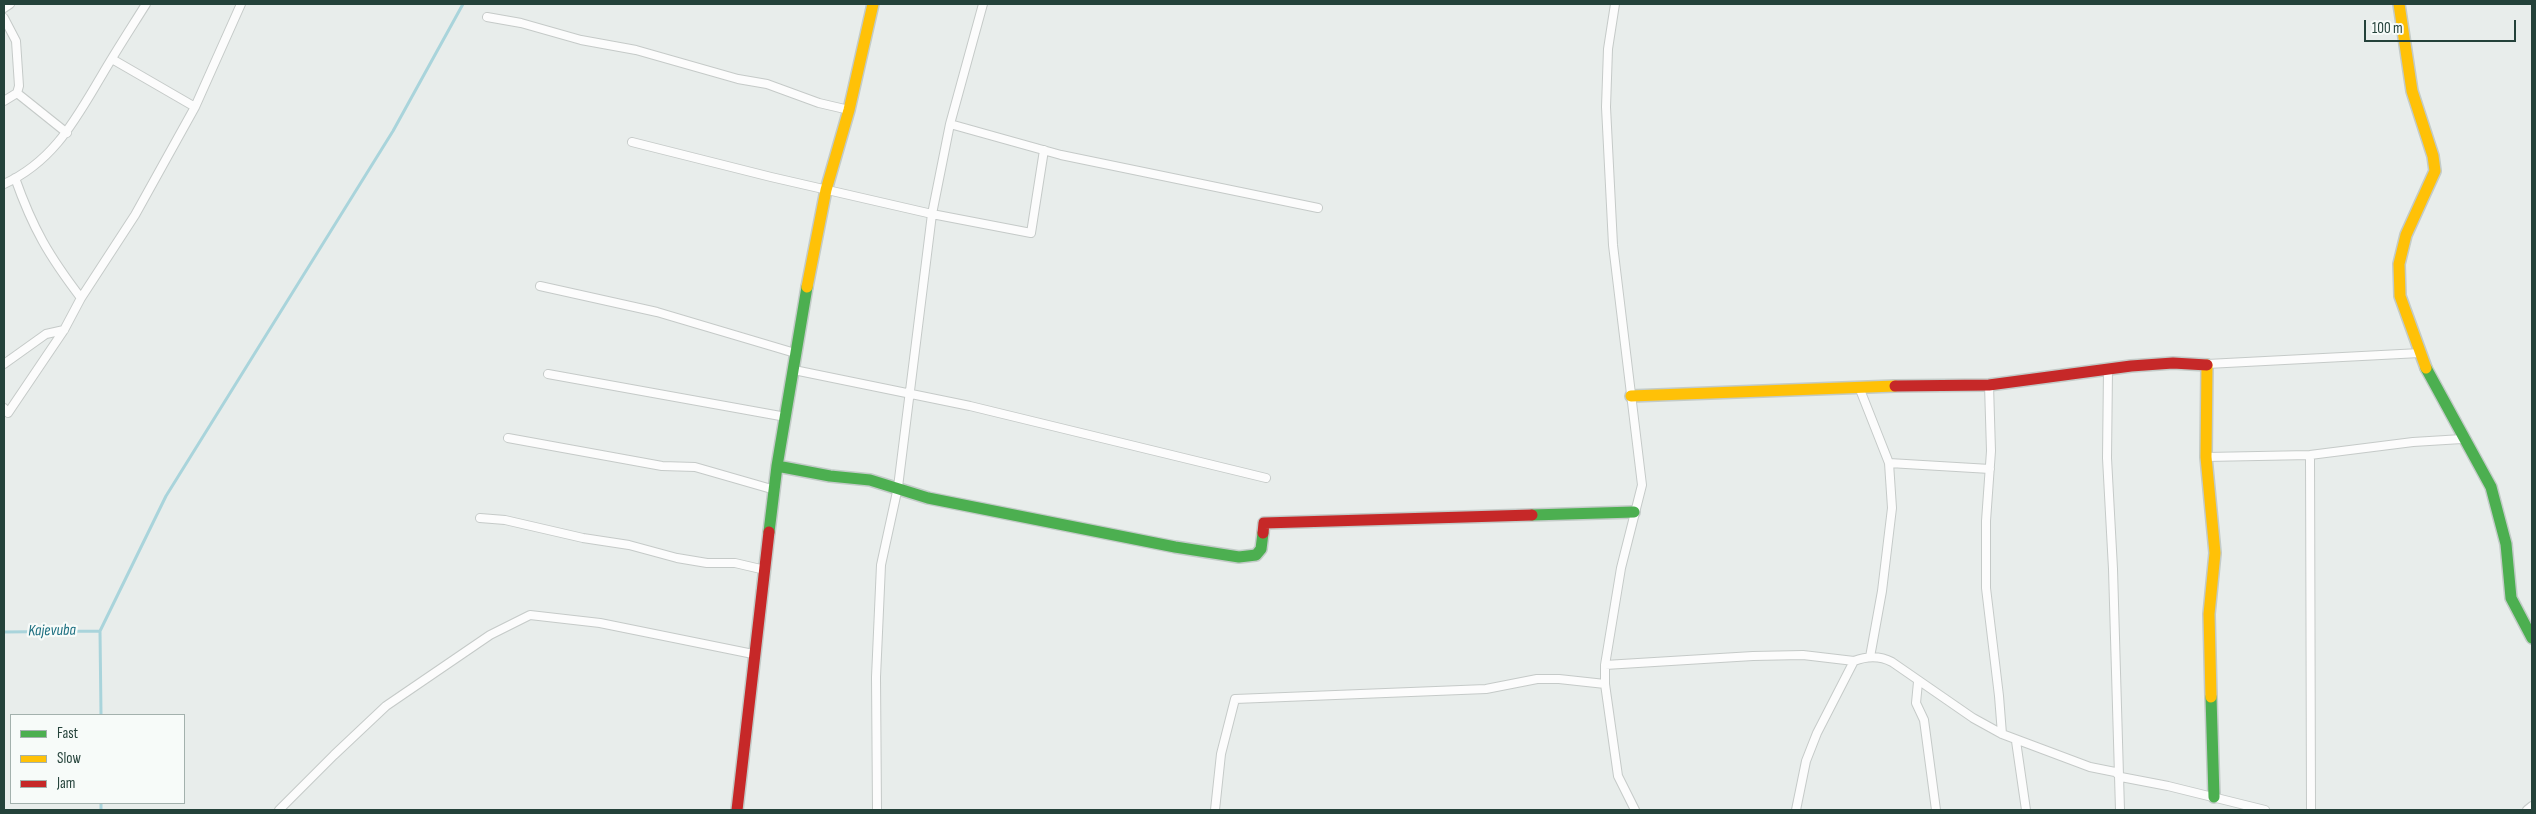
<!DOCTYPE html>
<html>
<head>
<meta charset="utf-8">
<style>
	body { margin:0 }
	#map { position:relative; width:2536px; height:814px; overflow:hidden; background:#e8edeb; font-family:"Sofia Sans Condensed",sans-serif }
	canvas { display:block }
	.frame { position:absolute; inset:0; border:5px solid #24423a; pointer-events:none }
	.legend { position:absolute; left:10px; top:714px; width:175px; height:90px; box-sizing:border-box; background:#f7fbf9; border:1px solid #a3b1ad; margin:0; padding:6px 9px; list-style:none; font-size:15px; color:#24423a }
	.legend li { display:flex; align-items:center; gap:10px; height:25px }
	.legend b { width:25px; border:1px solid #a3b1ad }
	.scale { position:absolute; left:2364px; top:20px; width:152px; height:22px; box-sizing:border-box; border:2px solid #24423a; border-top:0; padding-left:6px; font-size:15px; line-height:18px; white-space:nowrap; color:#24423a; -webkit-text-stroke:4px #f7fbf9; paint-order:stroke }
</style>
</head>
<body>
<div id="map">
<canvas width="2536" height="814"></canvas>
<div class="frame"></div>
<ul class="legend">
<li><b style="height:6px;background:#4caf50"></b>Fast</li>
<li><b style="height:6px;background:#ffc107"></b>Slow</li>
<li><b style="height:6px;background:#c62828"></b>Jam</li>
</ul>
<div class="scale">100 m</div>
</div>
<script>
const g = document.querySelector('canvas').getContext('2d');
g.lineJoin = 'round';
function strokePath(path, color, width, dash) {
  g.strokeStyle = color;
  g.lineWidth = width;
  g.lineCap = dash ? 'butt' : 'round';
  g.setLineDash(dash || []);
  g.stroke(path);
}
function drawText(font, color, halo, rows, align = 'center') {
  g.font = font + ' "Sofia Sans Condensed",sans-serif';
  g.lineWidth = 4.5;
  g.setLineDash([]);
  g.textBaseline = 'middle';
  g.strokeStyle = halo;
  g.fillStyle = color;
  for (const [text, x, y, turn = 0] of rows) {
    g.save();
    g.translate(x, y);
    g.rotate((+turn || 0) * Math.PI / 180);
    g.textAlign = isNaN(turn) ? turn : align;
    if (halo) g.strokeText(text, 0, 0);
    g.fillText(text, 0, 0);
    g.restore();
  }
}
const stream = new Path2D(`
	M4 632 100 631
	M101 715 100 631 166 496 393 131 463 4
	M101 803V810`);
const street = new Path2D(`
	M1615 4 1608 49 1606 107 1613 245 1642 485 1621 568 1605 665V684L1618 776 1635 810
	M4 8 10 4
	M487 17 521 23 581 40 636 50 738 79 767 84 819 103 849 110
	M4 18 16 41 19 86 17 93 4 101
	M112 59 195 107
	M17 93 67 133
	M950 124 1061 155 1318 208
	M632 142 771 177 932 214 950 124 983 4
	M15 178C33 229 49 256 81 298
	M4 184C54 161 75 120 102 75 116 51 131 28 146 4
	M540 286 657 312 795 353
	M4 364 46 334 64 330
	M2207 364 2420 353
	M794 370 970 406 1266 478
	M2108 370 2107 458 2113 569 2120 810
	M548 374 786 417
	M1989 385 1991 451 1986 521V588L1999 696 2002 734
	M1859 387 1889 463 1892 508 1882 591 1870 657
	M4 408 8 413 64 330 81 298 135 215 195 107 241 4
	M508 438 662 466 695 467 775 490
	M2310 455 2311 810
	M2206 457 2310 455 2413 442 2462 439
	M1889 463 1990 469
	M480 518 505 520 583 538 629 545 677 558 707 563H735L765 570
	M1605 665 1753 656 1803 655 1854 661
	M1918 682 1916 703 1924 720 1936 810
	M2016 741 2026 810
	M279 810 334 755 386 706 490 635 530 615 600 623 753 654
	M877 810 876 677 881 565 898 487 932 214 1031 233 1044 150
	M1215 810 1221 754 1235 699 1486 689 1537 679H1559L1605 684
	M1796 810 1806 761 1817 733 1854 661C1867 656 1879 655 1892 662L1973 718 2002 734 2090 767 2115 772 2121 777 2168 786 2265 810
	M2527 810 2532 806`);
const fast = new Path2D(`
	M2426 368 2491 487 2506 544 2511 598 2532 638
	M777 466 830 476 870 480 928 498 1175 547 1239 557 1256 555 1261 549 1263 533
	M1532 515 1634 512
	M769 532 777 466 807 287
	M2211 697 2214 797`);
const slow = new Path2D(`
	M2399 4 2412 91 2433 156 2435 171 2406 235 2399 264 2400 296 2426 368
	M807 287 826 190 849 110 873 4
	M2207 365 2206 457 2215 553 2209 614 2211 697
	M1631 396 1895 386`);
const jam = new Path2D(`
	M1895 386 1989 385 2131 366 2173 363 2207 365
	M1263 533 1264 523 1532 515
	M737 810 769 532`);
const waterNames = [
	["Kajevuba",52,631,-1]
];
strokePath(stream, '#a9d4db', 3);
strokePath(street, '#c5cac8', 10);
strokePath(fast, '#c3cbc8', 14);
strokePath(slow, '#c3cbc8', 14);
strokePath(jam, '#c3cbc8', 14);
strokePath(street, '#fcfcfc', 8);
strokePath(fast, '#4caf50', 11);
strokePath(slow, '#ffc107', 11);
strokePath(jam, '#c62828', 11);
drawText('italic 16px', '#1c6f80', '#f7fbf9', waterNames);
</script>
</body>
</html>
